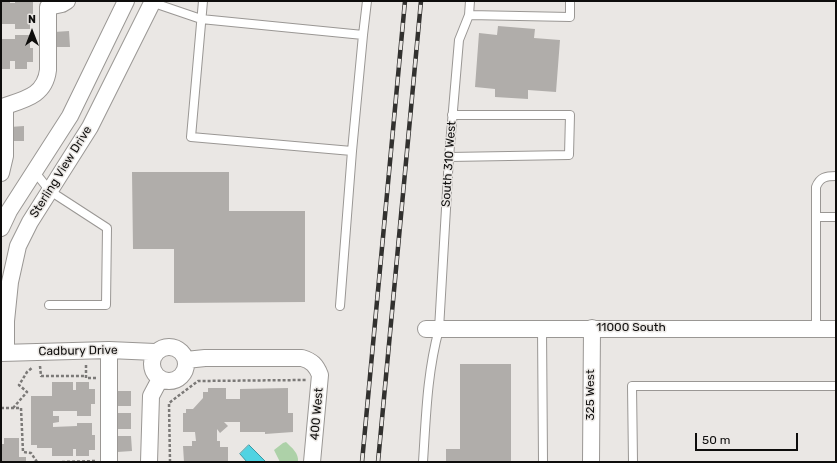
<!DOCTYPE html>
<html>
<head>
<meta charset="utf-8">
<style>
	body { margin:0 }
	#map { position:relative; width:837px; height:463px; overflow:hidden; background:#eae7e4; font-family:Rubik,sans-serif }
	canvas { display:block }
	.frame { position:absolute; inset:0; border:2px solid #0e0d0c; pointer-events:none }
	.north { position:absolute; left:12px; top:12px; width:40px; height:40px; -webkit-text-stroke:3px #eae7e4; paint-order:stroke; rotate:0deg; font-size:11px; font-weight:700; line-height:16px; text-align:center; color:#0e0d0c }
	.north::after { content:''; display:block; margin:auto; width:14px; height:18px; background:#0e0d0c; clip-path:polygon(50% 0,100% 100%,50% 72%,0 100%) }
	.scale { position:absolute; left:695px; top:433px; width:103px; height:18px; box-sizing:border-box; border:2px solid #0e0d0c; border-top:0; padding-left:5px; font-size:12px; line-height:14px; white-space:nowrap; color:#0e0d0c; -webkit-text-stroke:3px #eae7e4; paint-order:stroke }
</style>
</head>
<body>
<div id="map">
<canvas width="837" height="463"></canvas>
<div class="frame"></div>
<div class="north">N</div>
<div class="scale">50 m</div>
</div>
<script>
const g = document.querySelector('canvas').getContext('2d');
g.lineJoin = 'round';
function fill(path, color) {
  g.fillStyle = color;
  g.fill(path, 'evenodd');
}
function strokePath(path, color, width, dash) {
  g.strokeStyle = color;
  g.lineWidth = width;
  g.lineCap = dash ? 'butt' : 'round';
  g.setLineDash(dash || []);
  g.stroke(path);
}
function drawText(font, color, halo, rows, align = 'center') {
  g.font = font + ' Rubik,sans-serif';
  g.lineWidth = 3;
  g.setLineDash([]);
  g.textBaseline = 'middle';
  g.strokeStyle = halo;
  g.fillStyle = color;
  for (const [text, x, y, turn = 0] of rows) {
    g.save();
    g.translate(x, y);
    g.rotate((+turn || 0) * Math.PI / 180);
    g.textAlign = isNaN(turn) ? turn : align;
    if (halo) g.strokeText(text, 0, 0);
    g.fillText(text, 0, 0);
    g.restore();
  }
}
const green = new Path2D(`
	M286 442C292 448 299 453 298 462H280L274 450 283 443Z`);
const water = new Path2D(`
	M249 445 266 462H247L240 454Z`);
const building = new Path2D(`
	M1 1H10V3H15V1H33V16H30V29H15V24H1Z
	M498 26 535 29 534 38 560 40 556 92 528 90V99L495 97V89L475 87 479 33 497 35Z
	M69 31 70 47H55L54 32Z
	M15 35H30V48H33V62H27V69H15V61H10V69H1V39H15Z
	M24 126V141H10V127Z
	M132 172H229V211H305V302L174 303V249H133Z
	M460 364H511V462H446V449H460Z
	M52 382H73V390H76V382H89V389H95V404H91V416H77V411H53V416H59V422L53 423V427L77 426V423H92V435H95V450H89V456H76V449H73V456H52V448H37V445H31V396H52Z
	M208 388H226V399H240V389L288 388V413H293V432L265 434V432H240V422H224L228 426 220 433 217 429V441H220V447H228V462H184L183 446H192V441H196L195 432H183V413H186V409H193L203 398V392H208Z
	M117 391H131V406H117Z
	M117 413H131V429H117Z
	M117 436H131L132 451 117 452Z
	M4 438H19V457H26V462H1V444H4Z`);
const path = new Path2D(`
	M86 365V378H96
	M40 366 41 376H86
	M1 408H21L23 452 31 453 37 462
	M13 408 27 392 19 385 27 372 33 367
	M62 462 96 461
	M170 462 169 403 198 381 306 380`);
const lane = new Path2D(`
	M203 1 191 137 352 151
	M151 2 201 19 363 35 352 151 340 306
	M469 15 570 17V1
	M363 35 367 1
	M449 157 569 155 570 115H452
	M34 171 50 191 107 228 106 305H49
	M816 217H836
	M542 328 543 462
	M816 329V187C820 177 826 176 836 176
	M423 462C426 417 427 373 439 329L449 157 459 40 469 15 470 1
	M633 462 632 386H836`);
const street = new Path2D(`
	M1 173 5 156V106C26 99 45 95 48 70V7L62 4 67 1
	M1 228 9 211 70 116 126 1
	M426 329H836
	M152 364a17 17 0 1 1 34 0a17 17 0 1 1-34 0Z
	M1 353 109 350 155 352
	M6 353V321L10 282 18 246 30 222 90 127 153 1
	M186 360 205 358H302C312 361 316 365 320 375L312 462
	M109 462V350
	M149 462 151 396 160 379
	M591 462 592 328`);
const rail = new Path2D(`
	M362 462 405 1
	M378 462 421 1`);
const streetNames = [
	["South 310 West",449,164,-86],
	["Sterling View Drive",61,172,-58],
	["11000 South",631,328],
	["Cadbury Drive",78,351,-1],
	["325 West",591,395,-90],
	["400 West",317,414,-85]
];
fill(green, '#add1a8');
fill(water, '#50d3e2');
strokePath(water, '#3c98a2', 1);
fill(building, '#b0adaa');
strokePath(lane, '#9a9794', 10);
strokePath(street, '#9a9794', 18);
strokePath(path, '#7b7977', 2.5, [3, 2]);
strokePath(lane, '#fff', 8);
strokePath(street, '#fff', 16);
strokePath(rail, '#32312f', 4.5);
strokePath(rail, '#eae7e4', 3, [9]);
drawText('12px', '#0e0d0c', '#eae7e4', streetNames);
</script>
</body>
</html>
